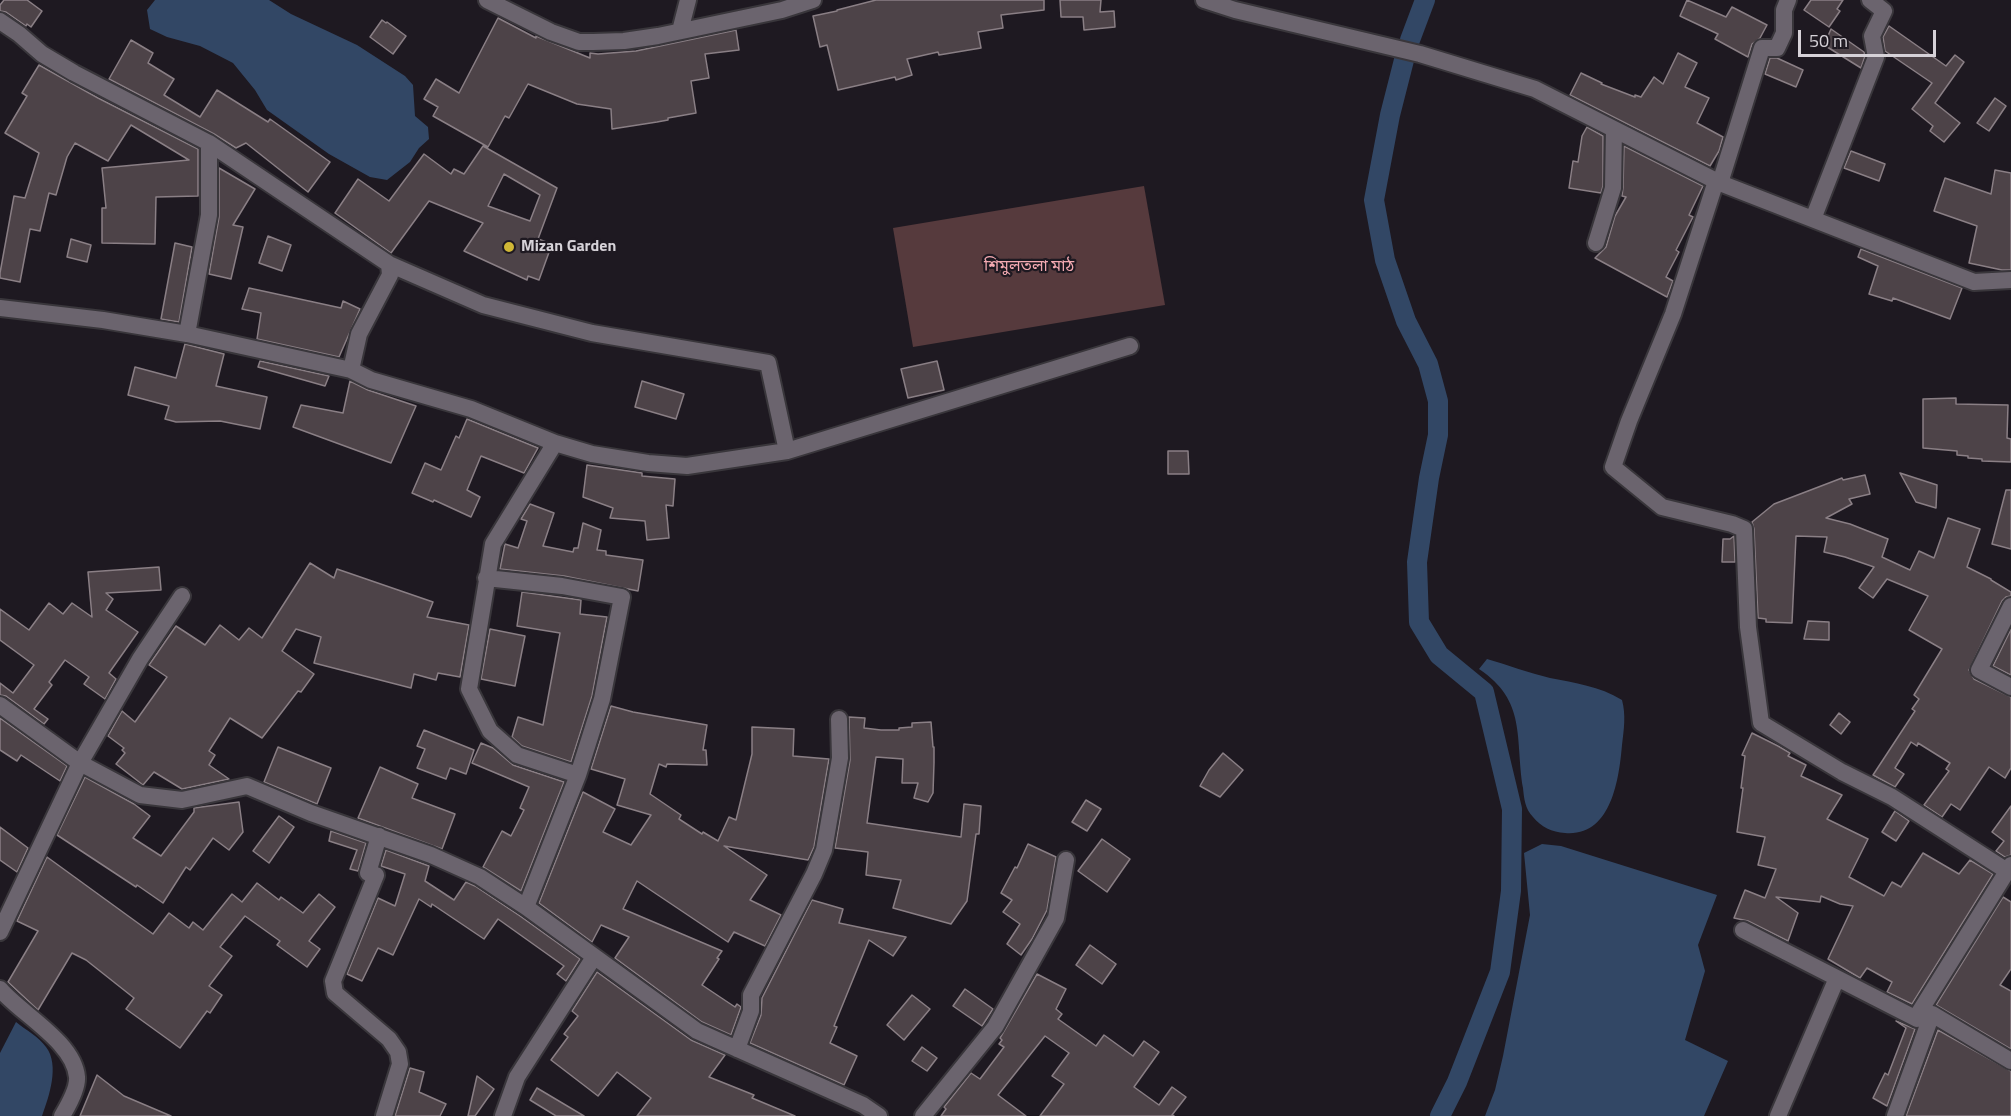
<!DOCTYPE html>
<html>
<head>
<meta charset="utf-8">
<style>
	body { margin:0 }
	#map { position:relative; width:2011px; height:1116px; overflow:hidden; background:#1e1921; font-family:"Titillium Web",sans-serif }
	canvas { display:block }
	.scale { position:absolute; left:1798px; top:30px; width:138px; height:27px; box-sizing:border-box; border:3px solid #d6d2d8; border-top:0; padding-left:8px; font-size:18px; line-height:21px; white-space:nowrap; color:#d6d2d8; -webkit-text-stroke:4px #1e1921; paint-order:stroke }
</style>
</head>
<body>
<div id="map">
<canvas width="2011" height="1116"></canvas>
<div class="scale">50 m</div>
</div>
<script>
const g = document.querySelector('canvas').getContext('2d');
g.lineJoin = 'round';
function fill(path, color) {
  g.fillStyle = color;
  g.fill(path, 'evenodd');
}
function strokePath(path, color, width, dash) {
  g.strokeStyle = color;
  g.lineWidth = width;
  g.lineCap = dash ? 'butt' : 'round';
  g.setLineDash(dash || []);
  g.stroke(path);
}
function drawText(font, color, halo, rows, align = 'center') {
  g.font = font + ' "Titillium Web","Noto Sans Bengali",sans-serif';
  g.lineWidth = 4.5;
  g.setLineDash([]);
  g.textBaseline = 'middle';
  g.strokeStyle = halo;
  g.fillStyle = color;
  for (const [text, x, y, turn = 0] of rows) {
    g.save();
    g.translate(x, y);
    g.rotate((+turn || 0) * Math.PI / 180);
    g.textAlign = isNaN(turn) ? turn : align;
    if (halo) g.strokeText(text, 0, 0);
    g.fillText(text, 0, 0);
    g.restore();
  }
}
const green = new Path2D(`
	M1144 186 1165 305 913 347 893 228Z`);
const water = new Path2D(`
	M155 0H269L291 14 357 45 405 76 413 85 415 116 428 127 429 139 419 148 410 162 387 180 370 177 329 154 267 110 255 90 233 63 200 46 167 37 150 29 147 10Z
	M1487 659C1508 665 1529 673 1550 678 1575 683 1599 686 1622 700 1626 715 1624 729 1622 745 1619 780 1611 837 1565 833 1552 832 1541 827 1533 817 1525 809 1524 798 1523 788 1515 738 1527 701 1479 669Z
	M1542 844 1561 846 1717 895 1698 945 1705 971 1685 1040 1728 1061 1704 1116H1485L1495 1090 1503 1056 1530 915 1524 853Z
	M16 1022C26 1030 39 1037 46 1047 60 1065 49 1097 42 1116H0V1053Z`);
const canal = new Path2D(`
	M1410 40 1425 0
	M1404 60 1390 115 1374 200 1385 260 1406 321 1428 364 1438 401V435L1429 478 1417 562 1419 622 1439 655 1484 692 1512 809 1511 891 1500 972 1457 1082 1440 1116`);
const building = new Path2D(`
	M4 0H27L42 11 31 27 27 24 26 26 6 12 0 11V5Z
	M876 0H1044V10L1001 15 1003 28 978 32 981 48 939 55 938 52 907 59 912 75 896 80 895 77 838 90 827 45 820 47 813 16 837 11V10Z
	M1060 0H1101L1100 12 1114 11 1115 27 1084 30 1083 17H1061Z
	M1687 0 1726 17 1732 7 1767 25 1760 38 1752 44 1748 57 1715 39 1718 34 1680 16Z
	M1811 0H1843L1837 9 1840 11 1829 27 1804 10Z
	M498 18 536 38V36L590 58V53L598 54 636 51 736 30 739 50 705 54 709 78 691 81 696 113 668 118V120L657 122 612 129 611 109 577 104 528 84 509 118 505 116 488 147 433 116 438 107 424 99 436 79 459 93Z
	M382 20 386 23 387 22 406 36 393 54 370 37Z
	M1889 26 1946 66 1955 55 1964 62 1935 103 1960 123 1944 142 1930 131 1933 126 1912 109 1932 83 1885 51 1883 37Z
	M1831 29 1864 52 1865 56 1861 68 1824 45Z
	M131 40 153 53 148 63 174 79 164 95 200 117 217 90 268 122 270 119 330 162 308 192 246 143 236 148 214 134 109 79Z
	M1678 53 1697 63 1685 87 1709 98 1697 123 1723 137 1719 151 1710 166 1570 95 1581 73 1602 83 1601 84 1635 97V95L1641 97 1654 77 1663 84Z
	M1770 58H1777L1803 70 1796 87 1765 74Z
	M39 65 98 98 198 149V196L156 197 155 244 102 243V208H106L102 168 189 160 131 125 108 161 75 143 67 157 56 195 49 193 40 231 30 229 20 282 0 278V273L14 196 25 198 39 153 5 133 27 96 22 93Z
	M1995 98 2006 106 1989 131 1977 123Z
	M1587 127 1603 136V186L1601 193 1569 188 1573 161 1578 162 1582 136Z
	M483 146 557 188 538 239 552 244 539 280 528 276 527 280 464 251 483 223 429 201 391 253 335 213 358 179 389 201 424 154 451 174 454 169 464 174ZM504 174 540 195 530 221 488 206Z
	M1624 146 1703 186 1689 215 1693 217 1676 250 1679 252 1666 277 1673 281 1667 297 1595 258 1606 247 1615 216 1626 197 1622 196 1623 188Z
	M1851 151 1885 164 1879 181 1844 168Z
	M219 168 255 189 233 225 243 227 231 279 209 274 219 217Z
	M1995 170 2011 173V270H2002L1969 263 1977 226 1934 211 1945 178 1991 194Z
	M268 236 291 245 282 271 259 263Z
	M71 239 91 245 87 262 67 257Z
	M175 243 192 247 179 322 161 319Z
	M1861 249 1962 288 1950 319 1893 298 1892 301 1869 294 1878 266 1858 257Z
	M249 288 341 308 343 301 360 309 339 357 257 339 261 313 242 309Z
	M185 344 224 354 216 386 267 397 260 429 220 421 176 422 165 419 169 406 128 395 135 367 176 378Z
	M260 361 329 376 325 386 258 367Z
	M937 361 944 390 908 398 901 369Z
	M350 381 368 390 416 406 391 463 293 427 301 405 343 413Z
	M642 381 684 394 676 419 635 407Z
	M1956 398V404L2008 405 2007 438 2011 439V462L1982 461V459L1968 458V456L1957 455V451L1923 448V399Z
	M467 419 538 448 524 473 481 456 467 490 480 497 471 517 434 500 433 502 412 493 425 463 441 470 456 436 459 438Z
	M1168 451H1188L1189 474H1168Z
	M587 465 642 473V476L675 479 673 506 666 505 669 538 647 540 645 521 610 518 613 508 583 497Z
	M1900 473 1937 485 1936 508 1916 502Z
	M1865 475 1870 494 1849 499 1852 504 1826 518 1850 524 1888 539 1882 557 1910 570 1919 551 1934 558 1948 518 1980 529 1967 567 1991 579V580L2011 592V596L2006 597 2002 601 1969 670 1974 679 2011 697V768L2005 778 1989 767 1960 810 1951 804 1942 817 1924 805 1949 771 1946 769 1950 763 1918 743 1917 746 1911 742 1895 768 1904 774 1895 787 1873 775 1915 711 1912 709 1919 699 1914 695 1942 649 1909 630 1928 596 1887 579 1873 598 1859 588 1874 567 1845 557 1824 552 1827 537 1796 536 1792 623 1766 622V619L1758 618 1754 529 1752 522 1774 504 1842 478 1843 480Z
	M2006 490H2011V549L1992 544Z
	M530 504 554 513 543 546 573 552 574 548H578L583 523 601 530 597 550 606 551V555L643 560 638 591 564 576 500 569 505 544 518 548 527 521 521 519Z
	M1734 536 1735 562H1722L1723 539H1730Z
	M310 563 334 578 337 569 433 602 427 617 469 625 460 677 438 673 436 680 414 674 411 688 314 663 321 637 296 629 282 651 314 674 301 692 298 691 262 738 230 718 209 751 215 755 209 765 229 779 182 789 154 772 143 785 116 764 125 753 122 750 124 748 108 736 122 711 135 722 167 677 149 665 176 626 205 645 220 625 239 640 249 628 262 638Z
	M159 567 161 590 106 593 113 599 106 610 138 632 109 673 116 679 105 699 84 684 89 677 65 660 49 682 52 685 34 709 48 719 44 724 6 696 0 695V683L13 693 34 665 0 640V609L29 630 49 603 63 614 72 603 92 617 88 572Z
	M522 592 581 600 580 614 607 617 592 696 571 762 522 746 512 737 518 717 543 725 560 633 517 626Z
	M1808 621 1829 622V640L1804 639Z
	M490 629 525 636 515 686 481 679Z
	M2011 629V675L1993 666Z
	M611 706 633 712 707 725 703 750H706L707 765 667 764 666 767 659 764 650 794 681 815 679 819 702 834 703 832 718 841 729 817 736 820 752 754V727L794 729 793 756 829 759 814 847 808 860 724 846 767 875 750 900 781 915 765 946 734 932 728 942 637 881 623 909 722 951 717 958 719 959 702 985 735 1007 737 1004 741 1007 731 1035 702 1022 615 958 629 937 601 925 592 942 539 903 583 792 615 809 603 832 631 845 651 815 617 805 625 779 591 769Z
	M1839 713 1850 722 1841 734 1830 725Z
	M849 717 865 718 864 728 881 730H899V728L912 727V723L931 722 933 747H934V763L933 793 928 802 914 798 918 783H902L903 759 876 757 867 823 961 837 964 804 981 806 979 834H976L967 901 951 924 893 908 901 880 866 875 868 852 835 848 850 760Z
	M0 718 67 766 60 781 21 755 17 761 0 750Z
	M424 730 474 750 466 774 450 768 446 779 417 768 425 749 417 746Z
	M1752 733 1778 746 1790 753 1788 756 1806 765 1801 776 1842 795 1827 819 1868 839 1849 877 1884 896 1892 882 1901 887 1923 853 1959 874 1970 860 1993 874 1912 1004 1887 992 1892 982 1867 968 1860 978 1828 959 1853 906 1840 904 1821 896 1820 902 1776 897 1798 913 1788 941 1748 921 1734 918 1745 890 1765 898 1776 869 1758 865 1765 837 1737 832 1743 788H1741L1745 756 1742 755Z
	M481 743 493 748 513 765 564 782 521 891 483 867 502 831 511 836 524 810 520 808 529 787 472 763Z
	M278 747 331 768 317 804 264 782Z
	M1223 753 1243 770 1220 797 1200 786 1209 770Z
	M380 767 418 784 412 798 455 814 442 849 358 818Z
	M85 777 134 804 150 816 133 838 161 856 194 812V808L239 802 243 832 229 850 213 838 190 870 186 867 163 903 137 885 136 887 57 835Z
	M1086 800 1101 809 1087 831 1072 822Z
	M2011 806V855L2005 857 1996 851 2004 841 1992 832Z
	M1895 811 1909 821 1896 841 1882 832Z
	M279 816 294 827 269 863 253 851Z
	M0 827 28 848 17 872 0 860Z
	M331 831 366 843 358 871 350 869 357 850 329 841Z
	M1102 839 1130 859 1107 892 1078 871Z
	M1028 844 1056 857 1047 910 1032 939 1021 955 1007 944 1020 924 1003 912 1012 900 1001 893 1015 867 1017 868Z
	M386 850 429 866 425 881 454 900 466 882 475 886 520 916 580 959 566 981 557 974 564 966 498 919 484 939 432 904 431 907 419 899 393 955 378 948 362 981 347 974 378 898 395 906 405 874 381 866Z
	M47 857 153 934 169 913 189 928 193 922 203 930 232 894 242 902 257 883 279 900 281 897 303 913 319 894 335 907 309 941 320 949 307 967 277 945 280 941 245 916 220 947 232 956 209 986 222 995 210 1013 207 1011 180 1048 126 1009 134 998 86 960 72 953 38 1010 8 982 38 931 17 921Z
	M2003 897 2011 902V969L2000 985 2011 991V1049L1936 1005Z
	M812 900 843 909 839 923 906 937 893 956 869 940 834 1026 837 1027 830 1043 857 1056 844 1085 750 1043 761 1015 762 998Z
	M1090 945 1116 964 1102 984 1076 965Z
	M597 972 691 1040 725 1055 709 1077 754 1095 752 1098 795 1116H637L651 1098 617 1072 598 1096 551 1060 568 1037 564 1034 578 1016 572 1011Z
	M1037 974 1066 989 1056 1009 1062 1014 1058 1019 1096 1046 1104 1035 1133 1056 1144 1041 1159 1052 1134 1087 1159 1105 1172 1087 1186 1097 1172 1115 1174 1116H1040L1064 1084 1052 1076 1069 1053 1045 1036 998 1095 1026 1116H941L946 1109 944 1107 971 1073 980 1079 1004 1047 999 1044 1002 1040 1000 1038Z
	M965 989 993 1009 982 1026 953 1006Z
	M912 995 930 1009 904 1040 887 1025Z
	M1896 1021 1915 1029 1887 1106 1873 1098 1885 1073 1888 1075 1906 1028Z
	M1938 1030 2011 1071V1116H1906Z
	M922 1047 937 1058 927 1071 912 1061Z
	M410 1068 424 1072 419 1092 446 1104 440 1116H395Z
	M97 1075 124 1096 171 1116H80Z
	M477 1076 494 1089 475 1116H468Z
	M537 1088 584 1116H556L530 1100Z`);
const street = new Path2D(`
	M487 0 551 32 579 42H593L624 41 658 36 782 10 813 0
	M1204 0 1235 10 1420 54 1535 89 1720 183 1974 282 2011 280
	M0 21 19 34 42 54 74 73 209 143 389 264 483 305 592 333 768 363 787 451
	M680 31 688 0
	M1716 181 1673 314 1629 421 1613 467 1662 507 1732 524 1744 529 1748 627 1761 723 1842 772 1892 797 2007 871
	M1720 183 1762 48H1777L1784 33V10L1788 0
	M1813 219 1876 57 1872 36 1884 11 1870 0
	M1596 243 1613 188 1614 129
	M0 308 103 320 187 334 351 370 371 380 471 409 555 443 592 454 648 463 687 466 787 451 1130 346
	M187 334 209 215V143
	M351 370 359 334 390 275 389 264
	M486 578 562 586 622 597 602 699 578 775
	M2011 606 1979 670 2011 687
	M0 705 80 763 140 795 182 800 247 786 311 813 431 855 480 877 526 907 697 1031 863 1105 879 1116
	M379 836 368 873 376 875 333 981 335 993 389 1039 398 1052 400 1064 384 1116
	M526 907 578 775 517 755 490 731 469 689 493 544 555 443
	M1743 930 1917 1019 1920 1011
	M0 932 80 763 140 659 182 596
	M0 989C21 1014 74 1042 77 1077 78 1088 68 1106 62 1116
	M1932 1014 2011 1061
	M737 1049 751 1011V995L814 874 824 850 840 758 839 719
	M503 1116 517 1077 594 957
	M923 1116 995 1027 1056 918 1066 860
	M1778 1116 1837 978
	M1895 1116 1932 1014 1920 1011 2011 865`);
const markers = [
	[509,247,6,"#d0b736"]
];
const poiNames = [
	["Mizan Garden",521,247]
];
const parkNames = [
	["শিমুলতলা মাঠ",1029,267]
];
fill(green, '#563a3d');
fill(water, '#324765');
strokePath(canal, '#324765', 20);
fill(building, '#4d4348');
strokePath(building, '#8a7f85', 1.5);
strokePath(street, '#39363b', 20);
strokePath(street, '#6b646e', 16);
for (const [x, y, r, color] of markers) {
  const dot = new Path2D();
  dot.arc(x, y, r, 0, 2 * Math.PI);
  g.fillStyle = color;
  g.fill(dot);
  strokePath(dot, '#1e1921', 2);
}
drawText('bold 16px', '#d6d2d8', '#1e1921', poiNames, 'left');
drawText('16px', '#f4aab2', '#1e1921', parkNames);
</script>
</body>
</html>
